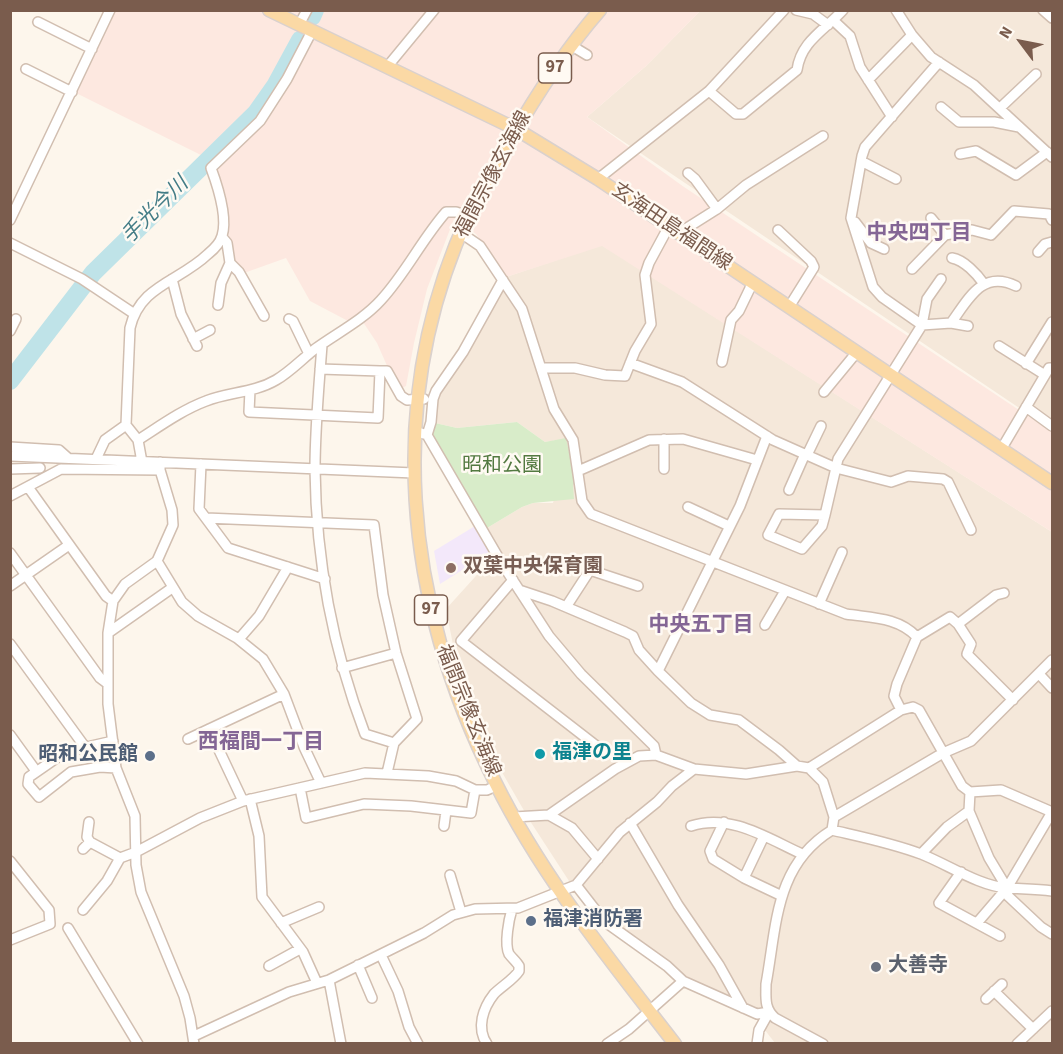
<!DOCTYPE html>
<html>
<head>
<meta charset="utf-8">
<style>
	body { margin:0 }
	#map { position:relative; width:1063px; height:1054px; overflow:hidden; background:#fdf6ec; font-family:"Source Sans 3",sans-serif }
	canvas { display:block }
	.frame { position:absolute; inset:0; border:12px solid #7a5c4d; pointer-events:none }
	.north { position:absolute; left:991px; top:12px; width:60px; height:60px; -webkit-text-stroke:4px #fffaf3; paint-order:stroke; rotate:302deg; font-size:16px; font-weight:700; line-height:24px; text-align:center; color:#7a5c4d }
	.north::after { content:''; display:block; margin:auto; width:21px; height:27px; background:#7a5c4d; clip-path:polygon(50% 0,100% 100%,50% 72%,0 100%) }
</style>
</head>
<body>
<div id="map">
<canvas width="1063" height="1054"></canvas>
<div class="frame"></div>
<div class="north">N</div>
</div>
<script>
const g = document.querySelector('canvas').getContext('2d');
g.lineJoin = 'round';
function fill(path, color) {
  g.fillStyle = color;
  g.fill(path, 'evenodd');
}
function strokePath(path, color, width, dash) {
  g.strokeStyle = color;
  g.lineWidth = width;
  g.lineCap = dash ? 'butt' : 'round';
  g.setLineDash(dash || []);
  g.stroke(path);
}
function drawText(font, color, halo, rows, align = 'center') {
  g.font = font + ' "Source Sans 3","Noto Sans JP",sans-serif';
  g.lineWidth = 5;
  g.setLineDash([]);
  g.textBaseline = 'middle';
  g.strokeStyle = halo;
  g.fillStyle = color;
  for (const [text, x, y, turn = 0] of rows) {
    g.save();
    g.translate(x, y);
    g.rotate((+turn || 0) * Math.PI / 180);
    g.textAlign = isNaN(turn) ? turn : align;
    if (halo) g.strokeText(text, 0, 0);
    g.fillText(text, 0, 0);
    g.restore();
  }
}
const residential = new Path2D(`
	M700 11H1052V430L587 117 646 66Z
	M602 245 1052 532V1043H775L757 1020 688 979 669 963 608 920 569 881 530 821 503 774 469 696 455 655 446 609 494 556 487 528 522 507 533 503H553L566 439 545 442 517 422 457 428 435 423 436 407 440 390 506 277Z`);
const commercial = new Path2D(`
	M115 11H700L646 66 587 117 684 187 1052 432V532L602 246 506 277 476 234 454 219 427 289 414 343 406 386 400 389 388 368 377 343 363 322 348 321 310 301 286 258 244 273 232 259 223 197 217 168 213 161 76 93Z`);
const education = new Path2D(`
	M475 526 491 552 440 584 434 551Z`);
const green = new Path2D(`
	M517 422 545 442 566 438 575 482 573 485 574 499 533 503 522 507 487 528 432 435 435 423 457 428Z`);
const river = new Path2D(`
	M312 17 315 10
	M10 381 93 273 256 113 275 86 300 40`);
const minor = new Path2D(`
	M796 10 813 14 828 25
	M896 10 912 35 931 57 974 85 1052 157
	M1043 10 1052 18
	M834 21 850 36 860 67 892 117
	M38 22 92 49
	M299 25 307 10
	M572 46 587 55
	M939 62 865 147 862 156 851 218 873 287 882 297 922 325 951 323 968 326
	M387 67 434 10
	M26 69 72 92
	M868 80 912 35
	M709 91 736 114H743L797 70C801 41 825 30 843 10
	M941 107 959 122H994L1019 127
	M1000 108 1036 74
	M960 154 976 151 1016 175 1047 152
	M861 161 896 179
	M688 173 695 179 717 209
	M598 179 709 91 784 10
	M931 218 945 235
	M10 220 110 10
	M855 222 871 243 884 249
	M778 230 811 261 814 267 789 307
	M461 233 480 246 522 309 554 409 573 440 582 501 591 514 846 614C872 618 898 617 917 637
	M679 233 717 209 746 185 823 136
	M222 237 227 243 230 263 239 272 264 316
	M10 243 82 279 133 313
	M1038 252 1045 244 1052 242
	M952 258C964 260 977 274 984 284
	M912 269 945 235 972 230 991 235 1014 211 1049 214 1052 220
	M172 279 181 314 197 346
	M218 305 221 283 230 263
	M289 319 293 321 309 354
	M951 323C968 300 982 269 1016 286
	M10 331 16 319
	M193 339 210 330
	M322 345C319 386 315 428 315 469 316 559 333 650 365 734L394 743
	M999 346 1045 375 1049 368H1052
	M722 362 731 320 739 311 753 282
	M630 363 682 382 773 440 836 468 891 482 908 476 943 479 948 482 971 530
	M1026 364 1052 322
	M542 368H575L605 375 625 376 635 351 651 324 645 275 649 263 669 226
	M380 371H387L401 396 407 400 424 399
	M250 390 249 412 378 418 380 371 320 369
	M824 392 857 352
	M1026 407 1052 426
	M415 431 427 435 501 562 549 636 581 674 654 746 656 755
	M427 435 431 422 433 399 436 391 463 352 503 280
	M138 440C160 426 182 410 206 401 228 392 254 393 276 380 290 372 302 359 315 349 337 333 363 320 381 300 406 273 422 239 446 212H456L468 216
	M10 447 59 450 68 458
	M1002 448 1045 375
	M807 455 821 426
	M10 456 414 473
	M96 459 105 440 126 425
	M142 462 138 440 126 425 130 328C140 285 179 282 208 254 213 250 220 243 222 236 228 217 218 187 211 168L260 121 287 79 312 31
	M160 462V470L172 510 173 525 157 561 125 584 113 601 108 633V704L116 768 135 816 136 865 141 892 184 996 190 1018 194 1044
	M201 464 199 509 228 548 325 579
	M10 469 40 468
	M664 469V439
	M578 471 649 440 683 439 757 460
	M28 487 106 596 113 601
	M789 490 805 454
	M10 496 61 469 160 470
	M688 507 729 526
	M825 515 822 526 802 549 768 535 779 514 825 515 838 459 922 325 927 299 941 279
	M206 518 374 525 383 595 396 653 417 719 394 743 387 773
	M10 553 100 678 108 684
	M157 561 182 602 198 616 237 638 263 659 284 694 304 747 321 783
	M513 580 461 641 603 751
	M10 586 69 545
	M519 590 552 601 625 632 633 636 639 650 658 671 691 703 710 715 739 720 779 750 797 766
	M819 604 842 552
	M566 607 590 570 638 586
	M958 624 996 595 1004 593
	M765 625 785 591
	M108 633 172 588
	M239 639 259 616 288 567
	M10 644 85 747
	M342 668 396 653
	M658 671 740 506 767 436
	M1039 674 1052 688
	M901 710 894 696 897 684 917 637 950 617 958 624 971 644 967 654 1013 700
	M209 729 243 801
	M10 735 36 771
	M188 739 284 694
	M113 741 65 752 29 777 28 784 39 797 71 772 100 767 116 768
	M809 768 823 782 834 817
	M300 788 306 818 364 804 411 806 471 813 475 790
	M970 792 969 811 989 858 1007 888 1008 896 1041 927 1052 934
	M250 799 259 836 262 897 303 952 317 983
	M549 815 572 828 598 859
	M514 817 549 815 615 769 639 756 656 755 694 769 746 774 797 766 809 768 901 710 913 707 919 710 962 786 970 792 1001 790 1052 812
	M89 822 87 837 90 842
	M724 822 710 851 713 859 744 878 782 896
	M630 823 678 905 719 965 743 1008
	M444 826 446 811
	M691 826C730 813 767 838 802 854
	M832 830 834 817 943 753 971 741 1052 660
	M83 849 90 842 120 858
	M921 854 947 827 969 811
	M10 861 49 910 50 924 10 940
	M961 872 939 903 1000 936
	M450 875 461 912
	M744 878 764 836
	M576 885 604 921 667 966 683 981 757 1014 769 1012
	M83 910 107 881 120 858 136 852 200 818 243 801 365 773 428 776 456 781 475 790H487L496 786
	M281 923 319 907
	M977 923 1007 888 1052 812
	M68 928 138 1044
	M381 955 398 991 409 1027 418 1044
	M358 965 372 998
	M269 966 300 949
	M329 980 341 1044
	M994 991 1033 1029
	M986 999 1002 984
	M194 1036 289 992 329 980 424 933 453 915 475 909 518 908 576 885 620 832 657 802 672 786 694 769
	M487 1044C476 1028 483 1008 494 994 502 986 513 980 519 971V966C517 962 512 958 509 954 504 944 509 919 512 909
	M607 1044 629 1029 683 981
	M757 1044 759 1030 769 1012
	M823 1044 775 1018C764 1008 766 998 766 984 777 924 775 865 832 830 862 837 892 843 921 854 947 864 979 886 1007 888 1022 889 1037 889 1052 891
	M1017 1044 1052 1011`);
const major = new Path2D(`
	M269 10 516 129 598 179 1052 483
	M600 10C564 51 535 97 508 144 495 167 481 190 469 214 383 400 404 602 495 782 542 877 610 960 675 1044`);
const markers = [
	[451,568,6,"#8d6e63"],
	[540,754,6,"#0f9aa8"],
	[150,756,6,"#5c6f8a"],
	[531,921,6,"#5c6f8a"],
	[876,967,6,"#6b7280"]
];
const shields = [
	[555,68,33],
	[431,610,33]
];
const shieldNames = [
	["97",555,68],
	["97",431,610]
];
const streetNames = [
	["福間宗像玄海線",494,175,-62],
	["玄海田島福間線",671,228,34],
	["福間宗像玄海線",467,711,68]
];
const parkNames = [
	["昭和公園",502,467]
];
const educationNames = [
	["双葉中央保育園",463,568]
];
const cultureNames = [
	["福津の里",552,754]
];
const serviceNames = [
	["昭和公民館",138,756],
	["福津消防署",543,921,"left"]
];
const worshipNames = [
	["大善寺",888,967]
];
const waterNames = [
	["手光今川",156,211,-45]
];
const neighbourhoodNames = [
	["中央四丁目",919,234],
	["中央五丁目",701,626],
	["西福間一丁目",261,743]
];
fill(residential, '#f5e8da');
fill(commercial, '#fde8e0');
fill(education, '#f3e8fa');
fill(green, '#d8ecc9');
strokePath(river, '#bfe3e8', 18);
strokePath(minor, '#d1beb0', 12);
strokePath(major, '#dad1cd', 15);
strokePath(minor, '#fff', 9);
strokePath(major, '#fbd9a5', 12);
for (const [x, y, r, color] of markers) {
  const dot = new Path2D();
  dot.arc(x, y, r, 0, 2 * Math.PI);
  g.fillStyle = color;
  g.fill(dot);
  strokePath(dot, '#fffaf3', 2);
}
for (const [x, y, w] of shields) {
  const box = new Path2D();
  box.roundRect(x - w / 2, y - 15, w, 30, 4.5);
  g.fillStyle = '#fffaf3';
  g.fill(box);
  strokePath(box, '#7a5c4d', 1.5);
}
drawText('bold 18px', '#7a5c4d', null, shieldNames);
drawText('20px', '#7a5c4d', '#fffaf3', streetNames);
drawText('20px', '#537a41', '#fffaf3', parkNames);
drawText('bold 20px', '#785e54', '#fffaf3', educationNames, 'left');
drawText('bold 20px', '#0d838f', '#fffaf3', cultureNames, 'left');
drawText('bold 20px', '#4e5e75', '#fffaf3', serviceNames, 'right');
drawText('bold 20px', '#5b616d', '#fffaf3', worshipNames, 'left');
drawText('italic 21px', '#437c86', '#fffaf3', waterNames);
drawText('bold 21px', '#846695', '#fffaf3', neighbourhoodNames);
</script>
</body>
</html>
